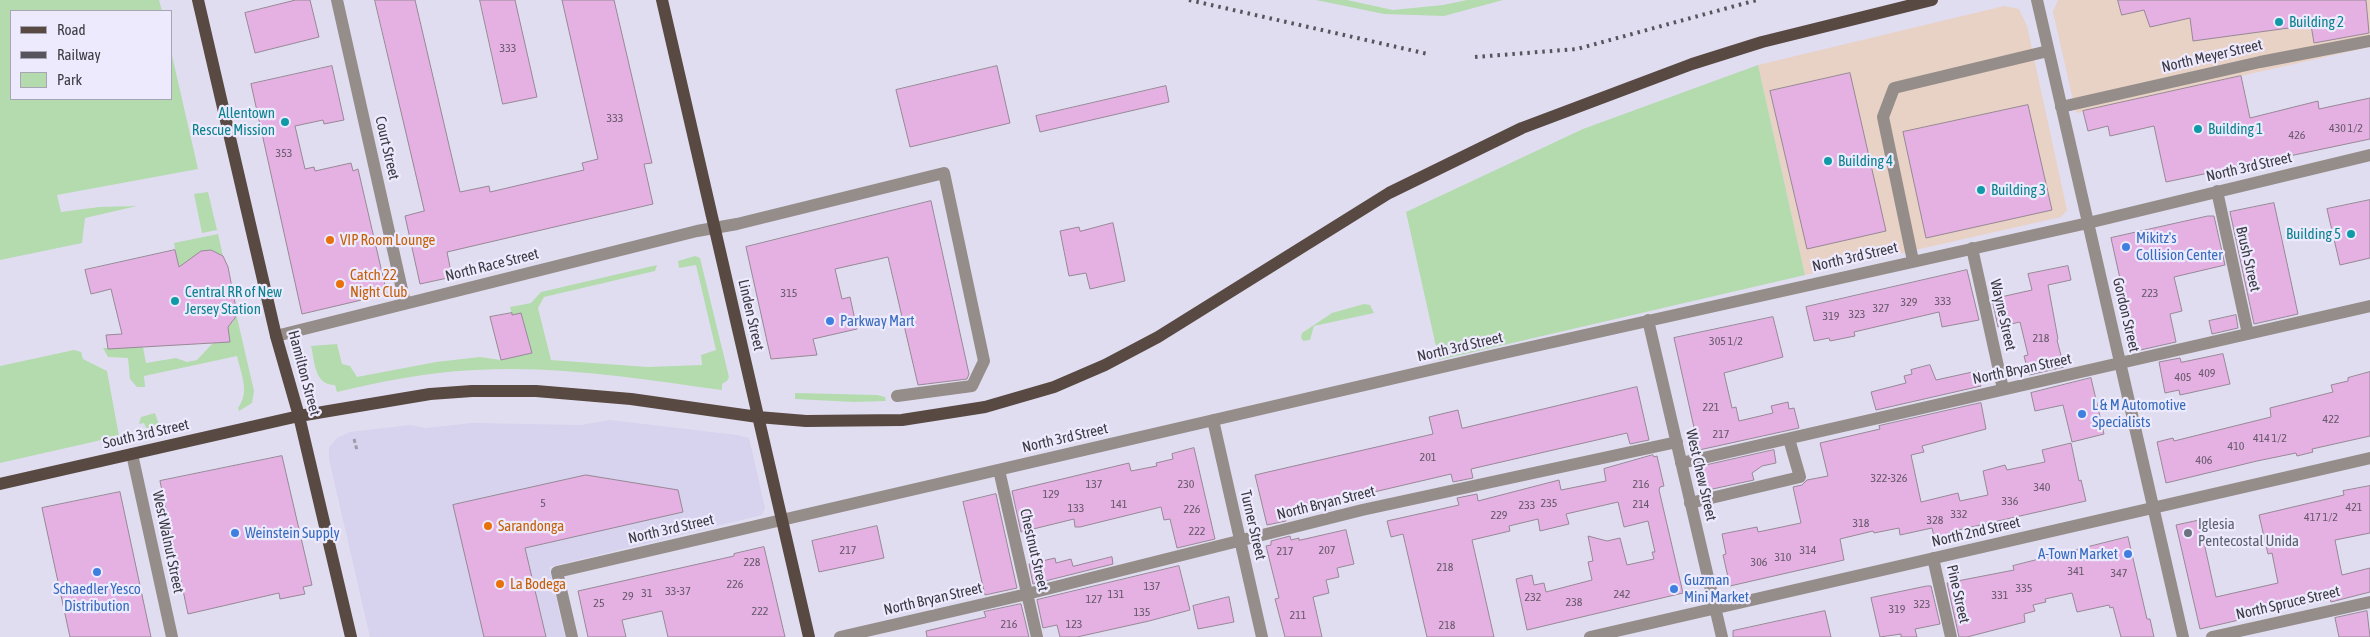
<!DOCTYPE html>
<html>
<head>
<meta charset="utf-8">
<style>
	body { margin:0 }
	#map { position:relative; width:2370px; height:637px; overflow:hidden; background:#e1ddf1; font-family:"Asap Condensed",sans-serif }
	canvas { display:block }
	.legend { position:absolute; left:10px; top:10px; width:162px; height:90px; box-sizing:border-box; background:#eeeafe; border:1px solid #a7a4b3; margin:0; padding:6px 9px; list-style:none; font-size:15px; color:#3c3a42 }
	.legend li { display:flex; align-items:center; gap:10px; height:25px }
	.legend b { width:25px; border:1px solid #a7a4b3 }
</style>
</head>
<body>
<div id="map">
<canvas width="2370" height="637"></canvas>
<ul class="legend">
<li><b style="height:6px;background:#584a42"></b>Road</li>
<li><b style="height:6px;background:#57545e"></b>Railway</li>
<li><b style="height:14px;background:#b3dbae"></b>Park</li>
</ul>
</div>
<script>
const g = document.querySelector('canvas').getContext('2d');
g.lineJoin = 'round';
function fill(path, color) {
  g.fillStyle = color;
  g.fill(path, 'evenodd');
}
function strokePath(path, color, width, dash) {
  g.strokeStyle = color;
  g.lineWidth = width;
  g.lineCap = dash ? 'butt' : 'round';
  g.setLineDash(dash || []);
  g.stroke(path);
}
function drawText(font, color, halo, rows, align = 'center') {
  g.font = font + ' "Asap Condensed",sans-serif';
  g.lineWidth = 4.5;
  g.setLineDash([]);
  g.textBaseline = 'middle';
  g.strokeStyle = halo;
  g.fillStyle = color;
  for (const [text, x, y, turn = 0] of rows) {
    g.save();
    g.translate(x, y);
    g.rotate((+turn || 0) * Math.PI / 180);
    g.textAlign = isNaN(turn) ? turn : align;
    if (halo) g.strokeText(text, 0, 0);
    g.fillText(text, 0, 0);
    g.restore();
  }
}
const built = new Path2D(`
	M610 420 737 435 749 438 765 508 762 515 549 567 565 637H370L329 459V447L337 438 350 432 410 425 426 428 472 423 581 425Z`);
const industrial = new Path2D(`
	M2058 0H2370V47L2076 113 2053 12Z
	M2004 6 2019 9 2027 26 2067 210 2061 217 1805 275 1758 65Z`);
const green = new Path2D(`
	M0 0H159L162 11H11V99H171V51L198 169 57 195 61 212 99 207 137 206 85 218 82 243 0 260Z
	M1316 0H1347L1393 10 1443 5 1467 0H1503L1444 16 1384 14Z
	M1758 65 1805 275 1439 360 1406 212 1583 129Z
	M208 192 217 230 202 233 194 194Z
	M218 234 223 256 211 250 201 251 179 270 174 243Z
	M695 256 700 258 729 377 727 381 722 384V390C641 379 558 365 476 370 428 372 383 381 337 392L335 385C314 385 315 362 311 346L337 344 342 364 350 366 357 377 436 362 480 357 501 360 532 353 521 313 512 315 510 307 531 303 541 292 657 265 655 271 544 297 538 308 551 360 648 367 702 365 701 355 716 350 696 265 679 268 678 261Z
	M1364 304 1370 305 1374 313 1314 326 1310 340 1303 341 1301 337 1302 333 1332 313Z
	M236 313 254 391 252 403 239 411 238 408C250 392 241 374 237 356L144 376 145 387H137L130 379 128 358 108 357 103 348 143 347 146 363 176 358 187 362 197 360 213 343 230 342 228 326 233 322Z
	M74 350 81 352 83 359 107 371 119 436 0 463V366Z
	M795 393 877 395 885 397 886 401 854 402 795 399Z
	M155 413 160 428 147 430 144 423 139 424 141 417Z`);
const building = new Path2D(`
	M296 0H310L319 37 255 53 245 13Z
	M375 0H415L460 192 489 186 490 192 584 170 582 163 598 159 562 0H614L652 163 644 164 653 204 447 252 452 277 420 284 405 216 424 211Z
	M480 0H515L537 97 503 104Z
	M2118 0H2366L2369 33 2314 43 2311 25 2193 41 2190 18 2150 27 2144 10 2122 15Z
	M332 66 344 120 324 124 323 120 295 126 305 169 314 167 315 171 351 163 353 171 358 169 387 294 302 314 251 84Z
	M997 66 1010 123 910 147 896 90Z
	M1850 73 1886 231 1807 249 1770 91Z
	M2241 76 2250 118 2318 101 2319 109 2370 98V139L2166 182 2154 126 2110 136 2108 126 2088 131 2083 111Z
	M1166 86 1169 102 1040 132 1036 116Z
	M2028 105 2052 210 1926 238 1903 132Z
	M2370 200V258L2340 265 2327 209Z
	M931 201 969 374 967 379 918 385 888 257 835 269 842 299 850 297 857 329 813 339 817 355 771 359 746 247Z
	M2274 203 2298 314 2254 324 2230 212Z
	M2208 216H2214L2225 265 2174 277 2182 311 2170 314 2176 342 2136 351 2111 238Z
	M1113 223 1125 281 1090 289 1086 273 1069 276 1060 231 1079 227 1080 231Z
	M175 250 179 267 201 251 211 250 223 256 228 267 236 308 235 318 228 327 230 342 108 349 106 335 122 334 111 289 91 294 85 270Z
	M2068 266 2071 280 2048 285 2058 339 2057 340 2064 367 2029 375 2024 356 2028 355 2020 322 1998 327 1992 299 2032 290 2028 274Z
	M1967 270 1979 320 1942 327 1939 312 1854 332 1855 336 1830 341 1829 338 1814 341 1806 307Z
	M512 313V315L521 313 532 353 501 360 490 317Z
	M2236 315 2238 328 2212 334 2209 321Z
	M1773 317 1783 357 1724 373 1732 408 1736 407 1739 421 1773 413 1771 406 1788 402 1789 409 1794 408 1799 428 1699 450 1674 338Z
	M2223 354 2230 384 2180 395 2179 390 2165 393 2159 362 2180 358 2181 362Z
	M1930 365 1936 380 1977 371 1981 386 1876 410 1871 392 1906 383 1904 376 1912 374 1911 370Z
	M2370 372V436L2312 449 2313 452 2297 456 2296 453 2257 461 2166 483 2157 442 2173 438 2174 441 2271 417 2270 408 2333 392 2331 385 2348 381V378Z
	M2091 378 2104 434 2072 442 2063 405 2035 411 2031 393Z
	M1637 387 1649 440 1630 444 1627 433 1471 469 1473 478 1453 482 1451 474 1284 513 1286 521 1267 525 1255 475 1433 434 1429 417 1458 410 1462 428Z
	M1981 403 1986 429 1922 446 1924 452 1911 455 1921 502 1958 493 1960 501 1988 495 1983 471 2005 465 2007 470 2045 462 2042 450 2071 443 2079 481 2081 480 2086 501 1954 531 1955 536 1935 541 1932 528 1900 535 1899 528 1874 533 1873 531 1840 539 1844 560 1730 586 1723 555 1726 554 1722 534 1757 527 1758 532 1801 523 1793 487 1802 485 1807 480 1828 476 1820 443 1880 429 1879 426Z
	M1194 448 1215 539 1177 548 1170 519 1164 520 1161 507 1080 527H1075L1074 519 1021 532 1012 491 1129 463 1131 471 1157 466 1156 463 1173 459 1172 454Z
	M1774 450 1776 463 1762 466 1752 473 1754 480 1708 490 1703 466Z
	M1653 455 1654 457 1657 456 1664 486 1660 487 1659 490 1683 593 1527 630 1516 579 1532 575 1534 585 1544 583 1546 592 1592 580 1588 562 1593 561 1588 536 1607 541 1620 538 1627 565 1654 559 1652 552H1655L1648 521 1624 527 1618 502 1566 514 1569 524 1540 531 1538 519 1509 526 1510 531 1472 540 1494 637H1427L1403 534 1391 537 1387 521 1459 505 1457 498 1477 494 1478 501 1559 480 1561 490 1606 481 1604 469Z
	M282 456 312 585 303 587 305 594 280 599 279 593 188 614 160 481Z
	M586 475 678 490 683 512 525 548 546 637H484L453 505Z
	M2370 486V533L2335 540 2342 575 2370 568V592L2331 602 2330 599 2200 629 2176 525 2199 520 2216 597 2278 583 2272 553 2268 554 2259 515 2344 495 2343 491Z
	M120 492 151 637H70L42 508Z
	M996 494 1017 588 985 595 963 502Z
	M877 526 884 558 819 572 812 541Z
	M1346 530 1354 564 1337 568 1339 577 1326 580 1329 593 1313 597 1322 637H1285L1275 599 1279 598 1266 546 1271 545V541L1290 536 1291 540 1299 538V540Z
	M2128 537 2147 619H2150L2154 637H2121L2113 607 2110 608 2109 605 2077 612 2072 593 2045 599 2046 602 2033 605 2035 611 2024 614 2025 622 1967 637H1959L1947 583 2014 570 2013 566Z
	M764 547 785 637H668L662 611 622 620 626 637H588L578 591 734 556V554Z
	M1112 557 1113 564 1033 584 1029 564 1055 558 1056 563 1071 559 1073 566Z
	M1179 566 1190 610 1149 621 1077 637H1060L1057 625 1043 628 1037 600Z
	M1927 586H1931L1940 624 1915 629 1917 637H1901V634L1880 637 1871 598Z
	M1229 597 1234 622 1198 629 1193 606Z
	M1021 604 1029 637H927L926 631 986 617 984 612Z
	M1825 611 1831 637H1733V631Z
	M2367 611 2370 637H2339L2335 618Z`);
const path = new Path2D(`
	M354 439 357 450`);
const minor = new Path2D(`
	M337 0 405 303
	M2037 0 2183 637
	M2061 107 2260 62 2370 41
	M2217 191 2248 334
	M1972 248 2003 389
	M1913 261 1883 117 1894 88 2048 51
	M1648 320 1722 637
	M276 336 697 231 737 224 944 173 984 361 972 386 897 396
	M1213 420 1262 637
	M132 454 172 637
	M1681 463 2370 306
	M999 470 1037 637
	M1690 503 1800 477 1789 439
	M1933 558 1951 637
	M572 637 557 572 1486 357 2088 223 2370 155
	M840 637 1027 594 1362 510 1677 442
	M1590 637 2370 458
	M2212 637 2370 602`);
const major = new Path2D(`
	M198 0 276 336 299 416 351 637
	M662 0 809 637
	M0 484 299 416 430 394 472 391H536L631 399 758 417 806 421 902 420 985 407 1054 387 1105 365 1158 337 1389 193 1522 128 1692 64 1762 42 1932 0`);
const rail = new Path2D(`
	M1189 0 1428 54
	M1475 57 1577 49 1757 0`);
const markers = [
	[2279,22,5,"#0f9aa8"],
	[285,122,5,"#0f9aa8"],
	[2198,129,5,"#0f9aa8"],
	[1828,161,5,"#0f9aa8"],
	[1981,190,5,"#0f9aa8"],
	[2351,234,5,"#0f9aa8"],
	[330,240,5,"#e8710a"],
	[2126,247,5,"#3f7fe0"],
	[340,284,5,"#e8710a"],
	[175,301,5,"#0f9aa8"],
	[830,321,5,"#3f7fe0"],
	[2082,414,5,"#3f7fe0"],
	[488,526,5,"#e8710a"],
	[235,533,5,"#3f7fe0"],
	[2188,533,5,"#6b7280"],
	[2128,554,5,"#3f7fe0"],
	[97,572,5,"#3f7fe0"],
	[500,584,5,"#e8710a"],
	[1674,589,5,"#3f7fe0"]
];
const numberNames = [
	["333",508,48],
	["333",615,118],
	["430 1/2",2346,128],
	["426",2297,135],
	["353",284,153],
	["315",789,293],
	["223",2150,293],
	["333",1943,301],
	["329",1909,302],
	["327",1881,308],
	["323",1857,314],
	["319",1831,316],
	["218",2041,338],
	["305 1/2",1726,341],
	["409",2207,373],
	["405",2183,377],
	["221",1711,407],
	["422",2331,419],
	["217",1721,434],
	["414 1/2",2270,438],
	["410",2236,446],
	["201",1428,457],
	["406",2204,460],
	["322-326",1889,478],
	["137",1094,484],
	["230",1186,484],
	["216",1641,484],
	["340",2042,487],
	["129",1051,494],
	["336",2010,501],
	["5",543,503],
	["235",1549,503],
	["141",1119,504],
	["214",1641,504],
	["233",1527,505],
	["421",2354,507],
	["133",1076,508],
	["226",1192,509],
	["332",1959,514],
	["229",1499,515],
	["417 1/2",2321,517],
	["328",1935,520],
	["318",1861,523],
	["222",1197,531],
	["217",848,550],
	["207",1327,550],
	["314",1808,550],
	["217",1285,551],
	["310",1783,557],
	["228",752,562],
	["306",1759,562],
	["218",1445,567],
	["341",2076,571],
	["347",2119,573],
	["226",735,584],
	["137",1152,586],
	["335",2024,588],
	["33-37",678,591],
	["31",647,593],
	["131",1116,594],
	["242",1622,594],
	["331",2000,595],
	["29",628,596],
	["232",1533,597],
	["127",1094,599],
	["238",1574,602],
	["25",599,603],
	["323",1922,604],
	["319",1897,609],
	["222",760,611],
	["135",1142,612],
	["211",1298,615],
	["216",1009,624],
	["123",1074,624],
	["218",1447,625]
];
const cultureNames = [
	["Building 2",2289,22],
	["Allentown",275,113,"right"],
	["Rescue Mission",275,130,"right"],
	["Building 1",2208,129],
	["Building 4",1838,161],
	["Building 3",1991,190],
	["Building 5",2341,234,"right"],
	["Central RR of New",185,292],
	["Jersey Station",185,309]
];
const streetNames = [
	["North Meyer Street",2212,56,-13],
	["Court Street",387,148,77],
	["North 3rd Street",2249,167,-13],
	["North 3rd Street",1855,257,-13],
	["Brush Street",2248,259,77],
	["North Race Street",492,265,-14],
	["Linden Street",751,315,77],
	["Wayne Street",2003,315,77],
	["Gordon Street",2126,315,77],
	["North 3rd Street",1460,347,-13],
	["North Bryan Street",2022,369,-12],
	["Hamilton Street",304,373,75],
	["South 3rd Street",146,434,-13],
	["North 3rd Street",1065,438,-13],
	["West Chew Street",1701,475,77],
	["North Bryan Street",1326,503,-14],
	["Turner Street",1253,525,77],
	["North 3rd Street",671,529,-13],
	["North 2nd Street",1976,532,-13],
	["West Walnut Street",168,542,78],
	["Chestnut Street",1034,550,77],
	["Pine Street",1958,594,77],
	["North Bryan Street",933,599,-13],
	["North Spruce Street",2288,603,-13]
];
const shopNames = [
	["Mikitz's",2136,238],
	["Collision Center",2136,255],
	["Parkway Mart",840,321],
	["L & M Automotive",2092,405],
	["Specialists",2092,422],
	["Weinstein Supply",245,533],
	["A-Town Market",2118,554,"right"],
	["Guzman",1684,580],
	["Mini Market",1684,597],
	["Schaedler Yesco",97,589,"center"],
	["Distribution",97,606,"center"]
];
const foodNames = [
	["VIP Room Lounge",340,240],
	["Catch 22",350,275],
	["Night Club",350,292],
	["Sarandonga",498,526],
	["La Bodega",510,584]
];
const worshipNames = [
	["Iglesia",2198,524],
	["Pentecostal Unida",2198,541]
];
fill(built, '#d7d2ed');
fill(industrial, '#e8d1c5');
fill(green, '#b3dbae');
fill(building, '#e4b1e2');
strokePath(building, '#978896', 1);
strokePath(path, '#9e9baa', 3, [4, 2.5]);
strokePath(minor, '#958d89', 12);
strokePath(major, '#584a42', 12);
strokePath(rail, '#57545e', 4, [2.5, 5]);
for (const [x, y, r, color] of markers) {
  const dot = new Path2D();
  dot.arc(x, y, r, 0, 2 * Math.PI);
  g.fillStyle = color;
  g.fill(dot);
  strokePath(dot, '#eeeafe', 2);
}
drawText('12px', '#66586a', null, numberNames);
drawText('15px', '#0d838f', '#eeeafe', cultureNames, 'left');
drawText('15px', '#3c3a42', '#eeeafe', streetNames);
drawText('15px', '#366cbe', '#eeeafe', shopNames, 'left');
drawText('15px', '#c56008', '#eeeafe', foodNames, 'left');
drawText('15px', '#5b616d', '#eeeafe', worshipNames, 'left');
</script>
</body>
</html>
